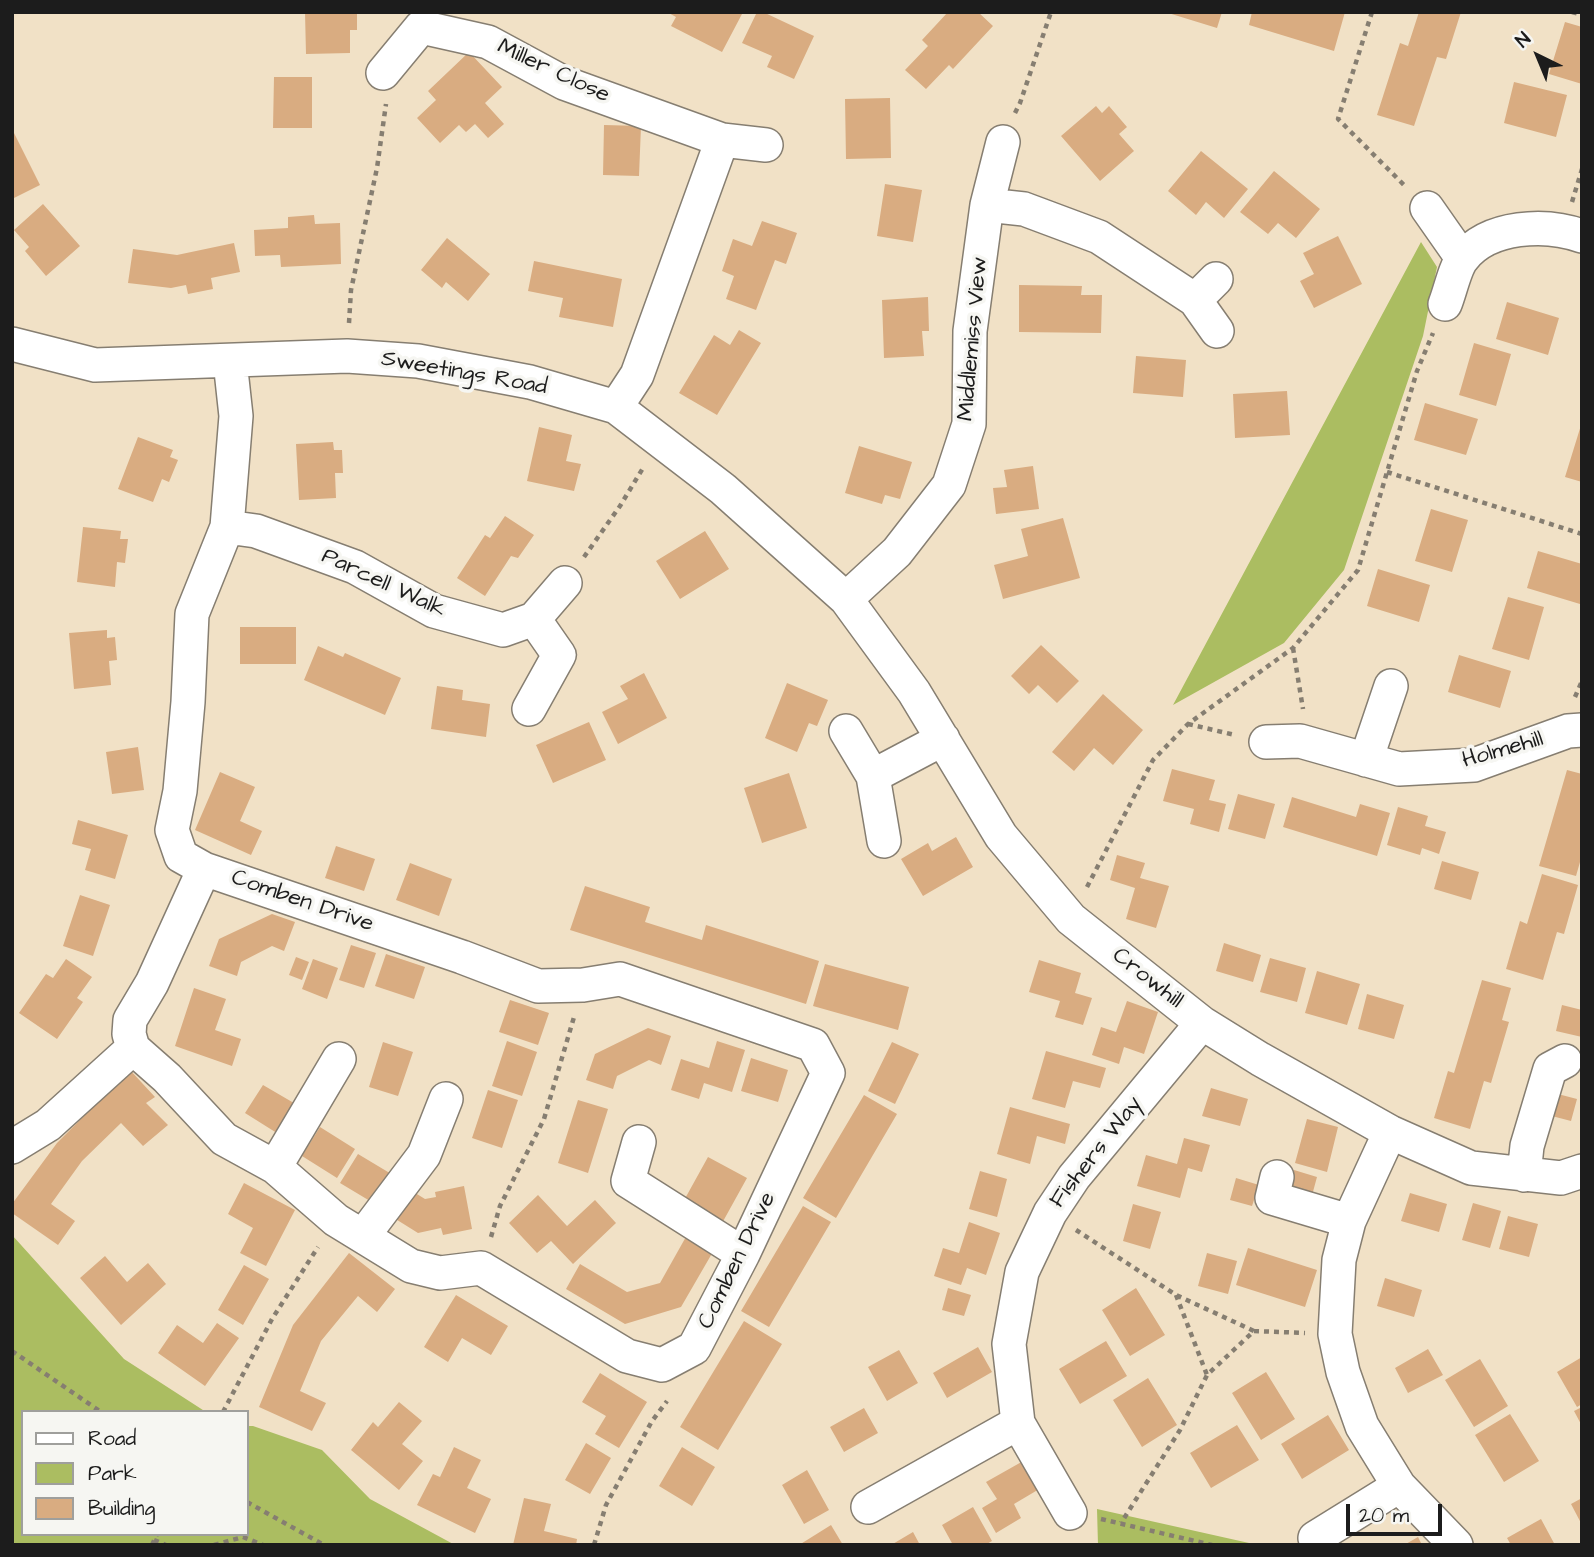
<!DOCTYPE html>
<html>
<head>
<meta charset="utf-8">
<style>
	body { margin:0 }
	#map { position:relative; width:1594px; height:1557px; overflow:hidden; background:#f1e1c6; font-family:"Architects Daughter",sans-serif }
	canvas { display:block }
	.frame { position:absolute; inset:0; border:14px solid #1c1c1c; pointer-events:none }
	.legend { position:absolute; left:21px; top:1410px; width:228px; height:126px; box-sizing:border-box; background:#f6f6f2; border:2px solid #9f9f9c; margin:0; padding:9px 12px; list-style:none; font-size:21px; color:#1c1c1c }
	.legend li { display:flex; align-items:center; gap:14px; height:35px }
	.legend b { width:35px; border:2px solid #9f9f9c }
	.north { position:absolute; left:1503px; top:21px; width:70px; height:70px; -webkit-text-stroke:5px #f6f6f2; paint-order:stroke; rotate:317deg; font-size:19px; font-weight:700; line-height:28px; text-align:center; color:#1c1c1c }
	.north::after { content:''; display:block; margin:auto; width:24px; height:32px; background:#1c1c1c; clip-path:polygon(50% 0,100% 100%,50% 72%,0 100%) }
	.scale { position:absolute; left:1346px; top:1504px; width:96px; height:32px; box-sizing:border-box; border:4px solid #1c1c1c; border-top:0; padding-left:9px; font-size:21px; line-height:24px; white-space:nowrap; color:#1c1c1c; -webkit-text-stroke:5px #f6f6f2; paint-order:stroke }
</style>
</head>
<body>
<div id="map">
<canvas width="1594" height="1557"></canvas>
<div class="frame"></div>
<ul class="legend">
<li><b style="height:9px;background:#fff"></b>Road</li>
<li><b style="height:19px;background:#abbd61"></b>Park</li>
<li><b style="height:19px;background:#d9ac81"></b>Building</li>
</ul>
<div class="north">N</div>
<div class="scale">20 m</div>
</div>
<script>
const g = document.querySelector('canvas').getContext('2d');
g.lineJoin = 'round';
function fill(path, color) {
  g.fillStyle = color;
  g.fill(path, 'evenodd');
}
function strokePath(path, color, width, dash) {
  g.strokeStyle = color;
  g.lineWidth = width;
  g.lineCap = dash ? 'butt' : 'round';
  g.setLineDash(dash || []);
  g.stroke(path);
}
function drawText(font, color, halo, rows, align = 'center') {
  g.font = font + ' "Architects Daughter",sans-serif';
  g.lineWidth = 7;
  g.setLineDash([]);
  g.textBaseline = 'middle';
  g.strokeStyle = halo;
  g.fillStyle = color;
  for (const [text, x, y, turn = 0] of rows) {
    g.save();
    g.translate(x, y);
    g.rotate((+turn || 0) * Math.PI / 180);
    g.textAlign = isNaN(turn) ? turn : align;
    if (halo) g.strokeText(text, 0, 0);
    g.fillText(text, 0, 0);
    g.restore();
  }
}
const green = new Path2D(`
	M1421 242 1437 267 1423 336 1344 570 1284 643 1173 705Z
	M12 1235 124 1359 206 1412H23V1534H247V1426H253L322 1450 370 1499 455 1545H12Z
	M1097 1509 1258 1545H1098Z`);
const building = new Path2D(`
	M305 12H357V30H350V53L306 54Z
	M667 12H740L742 14 722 52 671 26 676 17Z
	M757 12H763L814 36 794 79 767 67 772 56 742 43Z
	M948 12H978L993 26 953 69 949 65 926 89 905 70 928 46 922 40Z
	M1165 12H1222L1217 28Z
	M1252 12H1345L1334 51 1249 25Z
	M1419 12H1461L1446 59 1437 57 1414 126 1377 115 1400 43 1408 46Z
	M1565 22 1582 27V84L1549 74Z
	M469 52 502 87 485 103 504 124 488 138 475 124 466 132 459 125 440 143 417 118 436 100 428 91Z
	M274 77H312V128H273Z
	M1514 82 1567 95 1556 137 1504 123Z
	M890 98 891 158 846 159 845 99Z
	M1096 106 1102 113 1109 106 1127 127 1119 134 1134 151 1100 181 1061 136Z
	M604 125 641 126 639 176 603 175Z
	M12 129 40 185 12 199Z
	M1201 151 1248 189 1224 218 1206 202 1196 215 1168 191Z
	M1274 171 1320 209 1296 238 1278 223 1268 234 1240 212Z
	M885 184 922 190 913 242 877 236Z
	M43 204 80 246 46 276 25 251 29 247 14 230Z
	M314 215 315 224 340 223 341 264 281 267 280 255 255 256 254 230 288 228V217Z
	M762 221 797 233 786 264 775 260 756 310 726 299 734 276 722 271 733 239 752 246Z
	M1338 236 1362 284 1314 308 1300 281 1314 274 1303 253Z
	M447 238 490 274 468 301 446 282 442 288 421 270Z
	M234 243 240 272 211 278 213 289 188 294 186 285 171 288 128 283 133 249 177 255Z
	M534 261 622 279 613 327 559 317 563 298 528 291Z
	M1019 285 1082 286 1081 295H1102L1101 333 1019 332Z
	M928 297 929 331H922L924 356 884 358 882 300Z
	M1507 302 1559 318 1548 355 1496 339Z
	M739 330 761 343 717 415 679 393 714 335 730 345Z
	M1474 343 1511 354 1496 406 1459 395Z
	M1136 356 1186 360 1183 397 1133 393Z
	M1287 391 1290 435 1235 438 1233 394Z
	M1425 403 1478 419 1466 455 1414 440Z
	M1582 422V482L1565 477Z
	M539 427 572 435 566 461 581 464 574 491 527 481Z
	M138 437 173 450 170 457 178 460 169 482 162 479 153 502 118 489Z
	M333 442 334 450H342L343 473H335L336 498 299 500 296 444Z
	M859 446 912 462 900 499 885 495 882 504 845 493Z
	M1033 466 1039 509 996 514 993 488 1007 487 1004 470Z
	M1431 509 1468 520 1452 572 1415 561Z
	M505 516 534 535 518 558 511 556 485 596 457 578 485 535 490 538Z
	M1063 518 1080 578 1003 599 994 565 1028 556 1021 529Z
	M83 527 121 531 120 539H128L125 563 117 562 115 587 77 582Z
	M705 531 729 569 680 599 656 561Z
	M1538 551 1582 564V597L1580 604 1527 588Z
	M1378 569 1430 585 1419 622 1367 606Z
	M1508 597 1544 607 1529 660 1492 649Z
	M240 627H296V664H240Z
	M107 630V638L115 637 117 660 109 661 111 685 74 689 69 633Z
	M1041 645 1079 681 1057 703 1038 685 1029 694 1011 676Z
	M318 646 343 657 345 653 401 678 385 715 304 680Z
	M1459 655 1511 671 1500 708 1448 692Z
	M644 673 667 718 618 744 602 712 628 699 620 686Z
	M787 683 828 700 817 726 809 723 797 752 765 738Z
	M437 686 463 690 462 700 490 704 486 737 431 729Z
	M1103 694 1143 730 1113 765 1094 748 1074 771 1052 752Z
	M589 722 606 760 553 783 536 745Z
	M138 747 144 790 112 794 106 752Z
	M1172 769 1215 780 1209 800 1226 804 1219 832 1190 824 1194 809 1163 801Z
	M1567 770 1582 774V855L1576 876 1539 866Z
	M220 772 255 787 240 821 262 831 251 855 195 830Z
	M789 773 807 828 762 843 744 788Z
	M1238 794 1275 804 1265 839 1228 829Z
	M1292 797 1356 817 1360 804 1390 813 1377 856 1283 827Z
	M1398 807 1428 816 1425 826 1446 832 1439 854 1422 848 1420 855 1387 845Z
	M78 820 128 835 115 879 85 870 91 849 72 844Z
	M956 837 973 867 923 896 901 859 928 843 932 851Z
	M336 846 375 859 364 891 325 878Z
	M1117 855 1145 863 1140 878 1169 886 1156 928 1126 919 1135 888 1110 880Z
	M1442 861 1479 872 1471 900 1434 889Z
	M410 863 452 879 439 916 396 900Z
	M1542 874 1578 885 1564 934 1557 932 1543 980 1506 969 1520 921 1527 924Z
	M585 886 650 907 645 922 702 940 706 925 819 961 806 1004 570 930Z
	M80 895 110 905 93 956 63 946Z
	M272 914 295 922 284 951 272 946 241 962 237 976 209 966 219 939Z
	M1224 943 1261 955 1253 982 1216 971Z
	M351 945 376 953 364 988 339 980Z
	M386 954 425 967 414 999 375 986Z
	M296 957 309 962 302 980 289 975Z
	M1270 958 1306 968 1297 1002 1260 992Z
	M66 959 92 977 77 998 83 1002 57 1039 19 1013 46 974 53 978Z
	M313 959 338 968 327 999 302 989Z
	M1039 960 1081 973 1075 993 1092 998 1083 1025 1055 1017 1060 1001 1029 992Z
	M825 964 909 987 898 1030 813 1006Z
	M1317 971 1360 984 1347 1025 1305 1013Z
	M1482 980 1511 988 1502 1020 1509 1022 1491 1083 1484 1081 1470 1129 1434 1118 1448 1071 1454 1073Z
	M194 988 226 999 215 1030 241 1039 232 1066 175 1046Z
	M1367 994 1404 1005 1394 1039 1358 1029Z
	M510 1000 549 1013 538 1045 499 1032Z
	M1127 1001 1158 1012 1144 1054 1124 1047 1119 1064 1092 1055 1101 1027 1116 1032Z
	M1562 1005 1582 1010V1037L1556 1031Z
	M648 1028 671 1036 661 1065 649 1060 617 1076 613 1089 586 1080 595 1054Z
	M507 1041 537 1052 522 1096 492 1086Z
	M717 1041 745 1050 732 1092 704 1083 699 1099 671 1090 681 1059 709 1068Z
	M383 1042 413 1052 398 1096 369 1087Z
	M892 1042 919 1054 895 1104 868 1091Z
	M1046 1051 1106 1068 1100 1088 1073 1081 1065 1108 1032 1099Z
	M751 1058 788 1070 778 1102 741 1091Z
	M130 1070 155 1097 146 1103 168 1125 143 1146 121 1123 82 1161 51 1204 75 1221 58 1245 12 1213V1204L57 1143Z
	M263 1085 299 1106 280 1135 245 1113Z
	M1211 1088 1248 1099 1240 1126 1202 1116Z
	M488 1090 518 1100 502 1148 472 1138Z
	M1554 1093 1577 1099 1571 1121 1548 1115Z
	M864 1095 897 1114 836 1218 803 1198Z
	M578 1100 608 1109 588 1173 558 1163Z
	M1010 1107 1070 1124 1065 1144 1037 1136 1030 1164 997 1154Z
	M1307 1119 1338 1127 1327 1172 1295 1163Z
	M320 1127 355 1149 337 1178 302 1156Z
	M1184 1138 1210 1145 1202 1172 1188 1168 1180 1198 1137 1186 1146 1155 1177 1164Z
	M358 1154 393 1175 375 1204 340 1183Z
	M708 1157 747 1178 721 1225 682 1204Z
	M1294 1170 1317 1177 1311 1199 1288 1192Z
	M980 1171 1007 1179 997 1217 969 1209Z
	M1236 1178 1259 1185 1252 1206 1230 1200Z
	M244 1183 295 1210 266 1266 240 1253 253 1228 228 1214Z
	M464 1186 472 1229 443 1235 441 1228 418 1233 394 1218 412 1191 425 1199 436 1197 435 1192Z
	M1410 1193 1447 1204 1439 1232 1401 1221Z
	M538 1195 567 1226 595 1200 616 1223 573 1264 551 1241 537 1253 509 1223Z
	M1473 1203 1501 1211 1490 1248 1462 1240Z
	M1133 1204 1161 1212 1150 1249 1123 1241Z
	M803 1206 831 1222 769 1327 741 1311Z
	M1508 1216 1538 1224 1529 1257 1499 1249Z
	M969 1222 1000 1233 986 1275 967 1268 961 1285 934 1276 943 1248 959 1253Z
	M687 1235 714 1250 681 1307 625 1324 566 1289 580 1264 627 1292 660 1283Z
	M1248 1248 1317 1270 1305 1307 1236 1285Z
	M349 1253 395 1289 377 1312 358 1296 321 1341 300 1391 326 1403 312 1431 259 1407 293 1325Z
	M1207 1253 1237 1261 1228 1294 1198 1286Z
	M105 1256 127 1282 148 1263 166 1284 121 1325 80 1278Z
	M244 1265 269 1279 243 1325 218 1310Z
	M1385 1278 1422 1290 1414 1317 1377 1306Z
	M948 1288 971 1295 964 1316 942 1310Z
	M1136 1288 1165 1335 1130 1356 1102 1310Z
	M456 1295 508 1326 491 1355 462 1338 448 1362 424 1347Z
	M744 1321 782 1344 718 1450 680 1427Z
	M217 1323 239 1338 205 1386 158 1353 177 1325 203 1343Z
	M1106 1341 1127 1376 1080 1404 1059 1369Z
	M978 1347 992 1372 947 1398 933 1373Z
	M1428 1349 1443 1375 1408 1393 1395 1368Z
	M899 1350 918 1383 887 1401 868 1367Z
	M1582 1357V1404L1577 1407 1557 1372Z
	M1480 1359 1508 1406 1474 1427 1445 1380Z
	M1266 1372 1295 1419 1261 1440 1232 1393Z
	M600 1373 647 1402 619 1448 595 1434 606 1416 582 1402Z
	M1148 1378 1177 1425 1142 1447 1113 1400Z
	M399 1402 422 1421 402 1444 423 1461 399 1490 351 1450 373 1422 378 1427Z
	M1582 1407V1426L1574 1411Z
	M864 1408 878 1433 844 1452 830 1427Z
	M1510 1414 1539 1461 1504 1482 1475 1435Z
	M1328 1415 1349 1450 1302 1479 1281 1444Z
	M1237 1425 1259 1460 1211 1488 1190 1453Z
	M586 1443 611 1458 590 1494 565 1480Z
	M454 1447 481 1460 467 1488 491 1499 475 1533 417 1505 433 1474 440 1477Z
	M682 1447 715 1467 692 1506 659 1486Z
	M1025 1460 1041 1488 1014 1504 1021 1518 996 1533 982 1508 997 1499 986 1482Z
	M807 1470 829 1510 804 1524 782 1485Z
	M524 1498 551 1504 544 1531 577 1539 576 1545H513Z
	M1582 1498V1525L1571 1504Z
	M973 1507 992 1541 985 1545H953L942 1525Z
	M1541 1519 1555 1545H1511L1507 1538Z
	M831 1525 843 1545H799Z
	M913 1532 920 1545H891Z
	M1418 1537 1422 1545H1404Z`);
const path = new Path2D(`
	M1372 12 1338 119 1404 185
	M1572 12 1582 15
	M1015 113 1020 103 1051 12
	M1572 202 1582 169
	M349 323 351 290 377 168 386 104
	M1387 472 1582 534
	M584 557 620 506 643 468
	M1293 648 1303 709
	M1575 697 1582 681
	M1188 724 1235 735
	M1087 887 1153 760 1188 724 1293 648 1358 570 1417 371 1433 333
	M1076 1230 1176 1295 1254 1331 1207 1375 1180 1430 1121 1523
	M491 1237 500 1206 544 1119 574 1017
	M1176 1295 1207 1375
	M1254 1331 1305 1333
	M12 1351 101 1412
	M223 1412 272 1319 318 1247
	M247 1502 324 1545
	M1101 1519 1212 1545
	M154 1540 166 1545
	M152 1545 157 1534
	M214 1545 243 1537 263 1545
	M594 1545 606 1505 652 1421 667 1401`);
const minor = new Path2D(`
	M383 73 421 27 488 42 564 83 722 140 766 145
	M987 205 1024 209 1099 237 1195 300 1217 331
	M1427 208 1462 258
	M1195 300 1216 279
	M1445 304C1450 292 1455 267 1463 258 1489 225 1546 223 1582 236
	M12 344 95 365 347 356 418 361 530 382 616 407 723 489 846 599 914 692 1001 836 1071 919 1202 1023 1260 1059 1390 1132 1471 1168 1561 1178 1582 1171
	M616 407 637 375 722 140
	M227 527 256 531 355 567 434 611 503 630 534 619 565 583
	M846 599 897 552 949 485 969 424 970 331 987 205 1003 142
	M529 709 559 655 534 619
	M846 731 873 776 884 841
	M1266 742 1300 741 1399 769 1474 765 1568 731 1582 730
	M1366 760 1391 686
	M873 776 943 739
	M204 869 152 983 130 1020 129 1034 133 1048 167 1078 224 1139 275 1167 336 1220 411 1266 440 1273 481 1268 627 1356 662 1365 694 1348 743 1254 828 1073 813 1045 620 979 583 985 538 986 462 957 204 869 181 856 172 830 180 791 188 702 192 614 227 527 236 416 230 361
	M1390 1132 1349 1221 1339 1260 1335 1334 1343 1372 1362 1426 1399 1486 1456 1545
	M639 1142 628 1181 743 1254
	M12 1147 48 1125 133 1048
	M275 1167 339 1059
	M1524 1175 1527 1146 1550 1069 1565 1061
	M1277 1177 1272 1198 1349 1221
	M363 1236 424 1155 446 1099
	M868 1507 1018 1423
	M1070 1513 1018 1423 1009 1344 1022 1272 1050 1213 1074 1177 1202 1023
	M1315 1538 1399 1486`);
const streetNames = [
	["Miller Close",553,72,25],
	["Middlemiss View",974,339,-85],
	["Sweetings Road",464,374,10],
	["Parcell Walk",383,584,25],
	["Holmehill",1503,751,-16],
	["Comben Drive",302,902,19],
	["Crowhill",1147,979,38],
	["Fishers Way",1097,1153,-52],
	["Comben Drive",738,1261,-64]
];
fill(green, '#abbd61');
fill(building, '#d9ac81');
strokePath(minor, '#867e71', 36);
strokePath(path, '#867e71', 4.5, [5, 5]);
strokePath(minor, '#fff', 33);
drawText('23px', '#1c1c1c', '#f6f6f2', streetNames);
</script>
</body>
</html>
